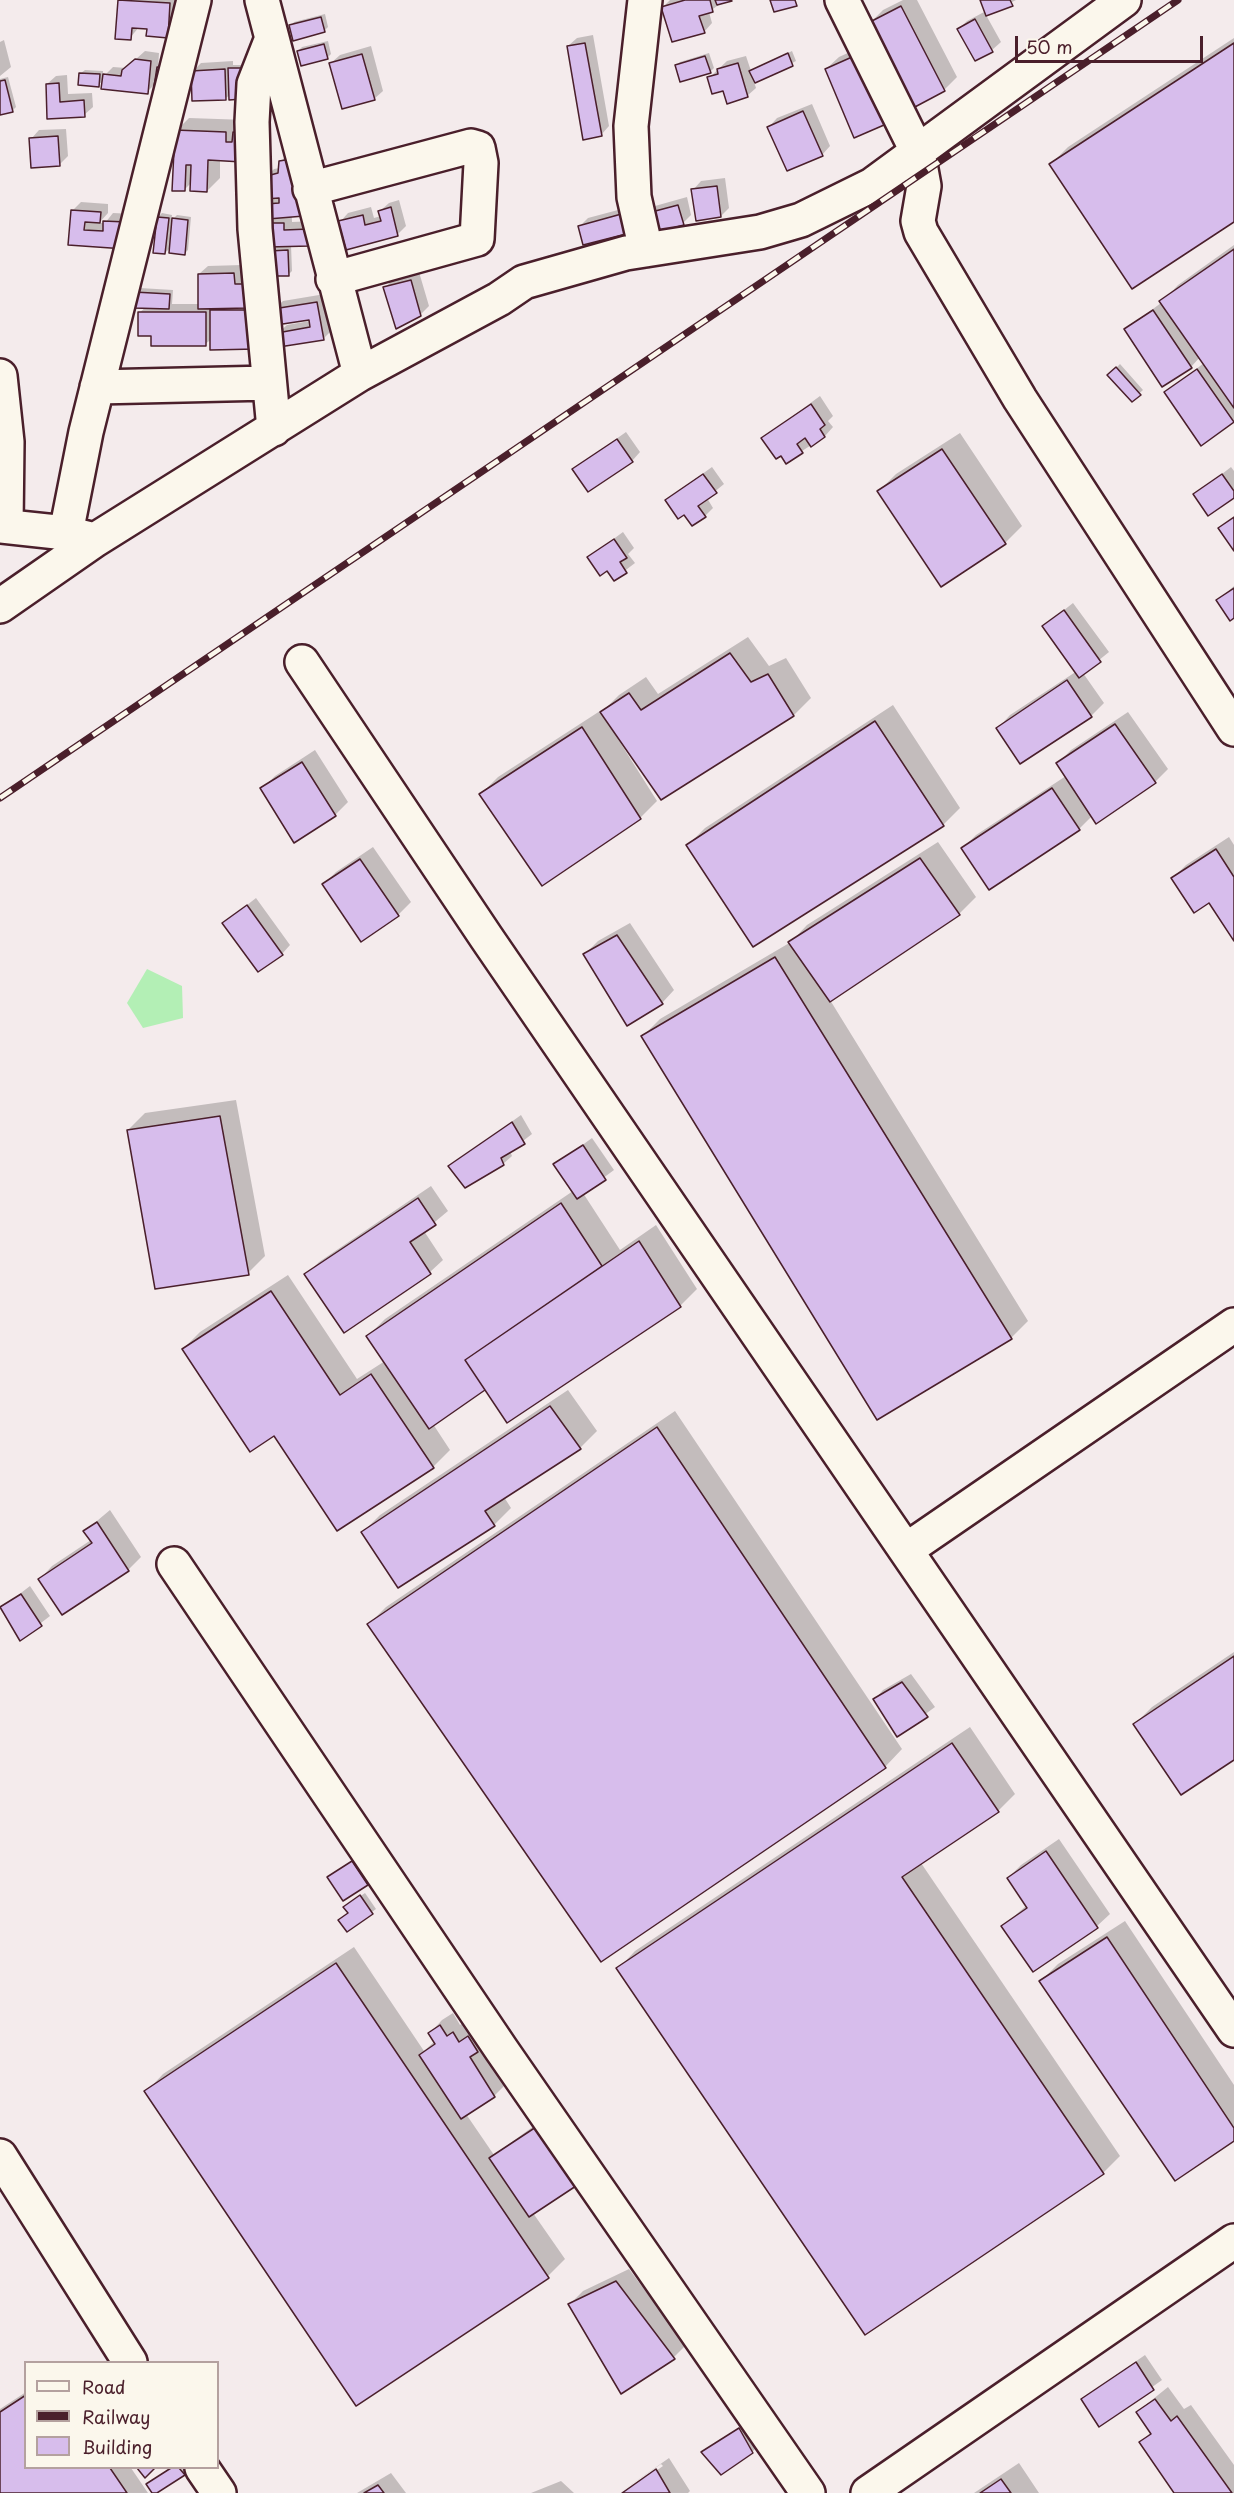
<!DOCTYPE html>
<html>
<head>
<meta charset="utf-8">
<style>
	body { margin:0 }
	#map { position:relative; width:1234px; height:2493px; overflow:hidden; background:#f4ebec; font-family:"Playpen Sans",sans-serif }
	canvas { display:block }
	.legend { position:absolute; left:24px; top:2361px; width:195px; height:108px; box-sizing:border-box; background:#fbf7ec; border:2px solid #b4a19f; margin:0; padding:8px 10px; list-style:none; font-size:18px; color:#4a1f2b }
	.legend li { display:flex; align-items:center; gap:12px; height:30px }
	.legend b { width:30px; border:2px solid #b4a19f }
	.scale { position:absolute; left:1015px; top:36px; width:188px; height:27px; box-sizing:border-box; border:3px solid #4a1f2b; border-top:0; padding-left:8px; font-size:18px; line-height:21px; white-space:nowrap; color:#4a1f2b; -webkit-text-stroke:4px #fbf7ec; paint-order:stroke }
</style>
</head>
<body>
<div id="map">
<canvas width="1234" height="2493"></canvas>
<ul class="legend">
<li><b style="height:8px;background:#fbf7ec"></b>Road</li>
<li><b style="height:8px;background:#4a1f2b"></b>Railway</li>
<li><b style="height:16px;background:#d7bdec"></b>Building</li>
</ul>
<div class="scale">50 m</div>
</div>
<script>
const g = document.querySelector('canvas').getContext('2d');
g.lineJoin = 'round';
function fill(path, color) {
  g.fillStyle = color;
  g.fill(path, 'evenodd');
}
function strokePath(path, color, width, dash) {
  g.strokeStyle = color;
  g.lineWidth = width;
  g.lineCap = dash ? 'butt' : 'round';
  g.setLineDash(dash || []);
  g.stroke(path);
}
const green = new Path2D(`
	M147 969 182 986 183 1018 143 1028 127 1003Z`);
const shadow = new Path2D(`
	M119 0H178L176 28 167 36 148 27H139L130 38 117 37Z
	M670 0H731L721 3 709 12 712 23 704 32 663 7Z
	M903 0H917L957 77 944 90 870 23 883 10Z
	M981 0H1016L986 15 1001 42 992 50 975 59 959 29 967 21 986 11Z
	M325 14 328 27 324 31 291 26 294 22Z
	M593 35 609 126 601 135 568 46 577 38Z
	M1234 38V220L1051 164 1068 147Z
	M4 40 11 67 0 76V42Z
	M328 41 331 54 327 58 298 51 302 47Z
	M874 41 903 108 826 69 839 57Z
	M371 46 383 91 374 99 331 63 340 55Z
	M145 51 159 53 158 68 162 63 155 84 147 92 104 80 98 85 81 73 85 70 103 71V77L113 67 126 68Z
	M792 51 796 61 754 82 756 88 747 96 709 78 727 61 746 56 751 71Z
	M709 53 714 68 710 72 677 65 680 62Z
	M233 61V65H244L245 94H231L226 98 192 72 201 63Z
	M67 75 68 94 92 93 93 107 84 115 49 117 47 84 56 76Z
	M8 77 16 107 12 111 0 113V79Z
	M812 104 830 146 822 155 769 127 777 118Z
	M189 118 247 120 220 159V178L207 191 191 183 184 190 176 131Z
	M66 129 68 156 59 165 31 139 39 130Z
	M289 153 292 222 317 221 291 245 292 271 288 275 270 251 276 245 270 224 277 216 268 204 276 197 265 178 274 169 280 168V162Z
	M725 178 729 208 721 216 693 190 701 181Z
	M687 197 691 215 683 223 646 214 655 206Z
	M399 200 406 226 398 234 347 248 340 222 348 213 371 207 374 218 381 216 380 211 389 203Z
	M81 202 108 204V213L99 223H105L113 213 134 214 133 239 70 244 72 211Z
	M633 206 638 223 580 226 588 218Z
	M162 213 172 215 171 221 177 215 191 217 188 250 184 254 171 247 165 253 158 217Z
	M1234 245V421L1202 444 1166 392 1204 363 1200 357 1191 367 1126 329 1161 303 1178 285Z
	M242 265V276H257L263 302 205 344 152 334 139 313 146 307 136 292 140 288 173 290 172 304H200L199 274 208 266Z
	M419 272 429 306 420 315 385 288 393 279Z
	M325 294 332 330 323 339 278 333 287 325 310 321V318L274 309 283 301Z
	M1120 364 1143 390 1132 400 1109 375Z
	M820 396 833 416 828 421 833 427 825 436 802 451 781 454 763 438Z
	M626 432 640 452 632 461 574 469Z
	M960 433 1022 526 1005 543 879 491 896 474Z
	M712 467 724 484 707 498 713 508 705 516 685 513 666 500Z
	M1231 467 1234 471V497L1195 495Z
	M623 532 634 548 628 554 635 563 614 579 607 569 589 557Z
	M1234 586V616L1218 600Z
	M1073 603 1109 652 1083 673 1104 703 1091 716 998 728 1010 715 1077 671 1044 626Z
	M748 637 769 666 786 658 811 698 794 715 661 798 620 738 618 739 657 801 640 818 542 884 481 794 498 777 600 711 601 713 619 695 646 677 658 694Z
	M893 705 960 808 943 825 688 845 705 828Z
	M1128 712 1168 769 1155 782 1093 815 1079 829 989 888 963 848 976 835 1066 776 1058 763 1071 750Z
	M315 750 348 802 335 815 262 789 275 776Z
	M1229 837 1234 845V938L1209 901 1173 878 1186 865Z
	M938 842 976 897 959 914 830 1000 1028 1321 1011 1338 643 1036 660 1019 791 942 807 925Z
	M373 847 411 902 398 915 362 940 324 884 336 872Z
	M256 898 290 945 282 954 224 923Z
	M630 923 674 990 662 1003 585 954 598 941Z
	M236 1100 265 1256 248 1273 128 1130 145 1113Z
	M521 1115 532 1134 510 1151 512 1156 503 1164 450 1166Z
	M592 1138 614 1170 583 1193 620 1250 656 1225 697 1289 680 1306 486 1388 433 1424 450 1450 433 1467 275 1434 183 1349 200 1332 288 1275 357 1379 385 1361 368 1336 385 1319 573 1191 555 1165Z
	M431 1186 448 1211 424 1231 443 1260 430 1272 345 1330 306 1275 319 1262Z
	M568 1390 597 1431 580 1448 504 1497 511 1508 494 1525 363 1532 380 1515Z
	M675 1411 902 1749 885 1767 369 1624 386 1607Z
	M110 1510 141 1557 128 1570 62 1613 40 1579 52 1566 91 1540 85 1531Z
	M30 1586 50 1616 20 1639 0 1609Z
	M1234 1652V1758L1135 1724 1152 1707Z
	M911 1674 935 1707 897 1735 875 1699 883 1690Z
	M970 1727 1015 1794 998 1811 921 1863 1120 2156 1103 2173 618 1969 635 1951Z
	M1059 1839 1110 1914 1097 1926 1034 1970 1003 1926 1027 1905 1008 1878 1021 1865Z
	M361 1854 376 1876 367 1884 329 1877Z
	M365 1893 376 1909 347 1930 349 1904Z
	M1125 1921 1234 2085V2140L1041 1981 1058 1964Z
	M354 1947 424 2051 435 2041 430 2033 442 2020 453 2013 460 2025 466 2021 507 2083 495 2095 466 2114 494 2155 549 2115 533 2213 565 2259 548 2276 146 2092 163 2074Z
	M629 2269 686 2345 674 2357 570 2304 583 2291Z
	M1145 2355 1162 2380 1099 2425 1082 2399Z
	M1168 2387 1184 2409 1191 2405 1234 2465V2493H1176L1140 2443 1151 2432 1137 2412Z
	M26 2392V2468H131L148 2493H0V2409Z
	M748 2421 761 2443 752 2452 703 2453Z
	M669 2458 690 2491 688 2493H625L663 2466 661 2464 619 2493Z
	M1019 2463 1039 2493H974Z
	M171 2468 188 2470 154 2493 152 2480Z
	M391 2473 406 2493H357Z
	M561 2481 574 2493H531Z`);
const building = new Path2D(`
	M118 0 170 3 168 38 146 36 147 29 132 28 131 40 115 39Z
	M685 0H710L713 12 699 16 705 33 672 42 661 7Z
	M715 0H731L732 1 717 5Z
	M770 0H795L797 6 774 12Z
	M980 0H1010L1013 6 986 16Z
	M901 6 945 91 913 108 868 23Z
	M321 17 325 32 293 41 289 25Z
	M975 19 993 52 975 61 957 29Z
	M585 43 602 136 583 140 567 46Z
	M1234 43V222L1132 289 1049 164Z
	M324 44 328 59 301 66 297 51Z
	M788 53 793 66 755 83 749 71Z
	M861 53 891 122 854 138 825 69Z
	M362 54 375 100 342 109 329 63Z
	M705 56 711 73 680 82 675 65Z
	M135 59 151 61 148 94 101 89 103 74 121 76 122 70Z
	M738 63 748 97 727 104 723 91 712 94 707 77 718 74 717 69Z
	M157 67 169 69 164 95 153 93Z
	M228 68H241L242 99 229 100Z
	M225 69 226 100 192 101 191 71Z
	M79 73 100 74 99 87 78 85Z
	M5 80 13 112 0 115V81Z
	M59 83 60 102 84 100 85 117 47 119 46 84Z
	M803 111 823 156 787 171 767 127Z
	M175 130 226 132V142H232L233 132 243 133 242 162 208 160 207 192 190 191 191 165H186L185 191H172Z
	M58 136 60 166 31 168 29 138Z
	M292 159 304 216 268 219 266 204 279 203V198L266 199 263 177 278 173 279 161Z
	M717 186 721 217 696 221 691 189Z
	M678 205 684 225 650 234 644 214Z
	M391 207 398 236 346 250 338 221 363 215 365 225 381 221 378 211Z
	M71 210 101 212 100 223 85 222 84 230 103 231V221L127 222 125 249 68 245Z
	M625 213 630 233 583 245 578 226Z
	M157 217 169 218 165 254 153 253Z
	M172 218 188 220 185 255 169 253Z
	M268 223H284V230L309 229 310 246 268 247Z
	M1234 249V408L1159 301Z
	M288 250 289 276H270L269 251Z
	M234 273 235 284H249V308L198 309V274Z
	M411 280 421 316 396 329 383 287Z
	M134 292 170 294 169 309 133 308Z
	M317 302 324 340 279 347 277 333 310 327 309 320 276 325 273 309Z
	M210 310H255L256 349 210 350Z
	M1153 310 1192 368 1162 387 1124 329Z
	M138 312H206V346H151V336H138Z
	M1116 367 1141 395 1132 402 1107 375Z
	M1197 369 1234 422 1201 446 1164 392Z
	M811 404 825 425 820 429 825 437 811 447 805 438 797 444 803 453 786 464 781 456 776 459 761 438Z
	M617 439 633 462 588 492 572 469Z
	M942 449 1006 544 941 587 877 491Z
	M703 474 717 493 698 506 706 517 692 526 684 515 678 519 665 500Z
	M1222 474 1234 491V498L1208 516 1193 494Z
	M1234 517V551L1218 528Z
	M614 539 627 558 620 562 627 573 614 581 607 571 600 576 587 557Z
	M1234 588V618L1230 621 1216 600Z
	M1064 610 1101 662 1079 678 1042 626Z
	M730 653 751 682 768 674 794 716 661 800 600 712 629 693 641 710Z
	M1067 680 1092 717 1020 764 996 728Z
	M875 721 944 826 753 947 686 845Z
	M1115 724 1156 783 1096 824 1056 763Z
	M582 727 641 819 542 886 479 794Z
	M302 762 336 816 294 843 260 788Z
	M1052 788 1080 830 989 890 961 848Z
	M1216 849 1234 877V941L1209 903 1194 913 1171 878Z
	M920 858 960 915 830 1002 788 942Z
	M360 859 399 916 361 942 322 884Z
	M247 905 283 955 258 972 222 923Z
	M617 935 663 1004 627 1026 583 954Z
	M775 957 1012 1339 877 1420 641 1036Z
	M220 1116 249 1275 155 1289 127 1130Z
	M512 1122 525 1144 501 1158 504 1165 465 1188 448 1166Z
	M583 1145 606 1180 577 1199 553 1164Z
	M418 1198 436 1225 410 1242 431 1274 344 1333 304 1274Z
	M561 1203 602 1266 465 1360 485 1390 429 1429 366 1336Z
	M639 1241 681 1307 507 1423 465 1360Z
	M271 1291 340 1395 371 1374 434 1468 337 1531 274 1436 250 1452 182 1349Z
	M550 1406 581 1449 485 1511 495 1526 398 1588 361 1532Z
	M657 1427 886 1768 601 1962 367 1624Z
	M97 1522 129 1571 62 1615 38 1579 92 1543 83 1531Z
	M21 1594 42 1626 20 1641 0 1607Z
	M1234 1656V1760L1181 1795 1133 1724Z
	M902 1682 928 1717 897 1737 873 1699Z
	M952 1743 999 1812 902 1877 1104 2174 865 2335 616 1968Z
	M1046 1851 1098 1928 1033 1972 1001 1926 1027 1908 1007 1878Z
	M352 1861 368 1885 343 1901 327 1877Z
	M360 1895 373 1914 347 1932 338 1920 348 1913 343 1907Z
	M1107 1937 1234 2128V2141L1175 2181 1039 1981Z
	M336 1963 549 2278 356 2406 144 2091Z
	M440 2025 447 2036 453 2032 459 2042 468 2036 478 2052 470 2057 495 2097 461 2119 419 2055 435 2044 428 2033Z
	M536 2127 576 2186 529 2217 489 2158Z
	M616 2281 675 2359 621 2394 568 2304Z
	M1136 2362 1154 2390 1099 2427 1081 2399Z
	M26 2395V2468H110L127 2493H0V2412Z
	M1155 2399 1171 2421 1177 2416 1232 2493H1174L1139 2442 1151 2434 1136 2412Z
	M739 2428 753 2453 721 2475 701 2452Z
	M137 2468H155L145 2478Z
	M171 2468H179L185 2475 157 2493H152L146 2484Z
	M656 2469 670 2493H622Z
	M1001 2479 1011 2493H980Z
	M378 2485 384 2493H364Z`);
const minor = new Path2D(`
	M262 0 360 374 499 299 524 282 626 253 760 232 801 220 872 185 1124 0
	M645 0 631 126 634 197 646 250
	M842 0 918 153 924 186 918 221 921 232 1020 399 1234 729
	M272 38 254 84 252 122 255 229 274 429
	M310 189 471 146 478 148 481 163 477 239 333 279
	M0 376 7 442 6 526
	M97 387 269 383
	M0 526 66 533 95 540 360 374
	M66 533 86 432 194 0
	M0 606 95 540
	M302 662 486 937 1234 2030
	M906 1550 1234 1325
	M174 1564 501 2049 808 2493
	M0 2156 130 2362
	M202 2468 219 2493
	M868 2493 1234 2241`);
const rail = new Path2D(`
	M0 798 1178 0`);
fill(green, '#b3efb5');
fill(shadow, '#0003');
fill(building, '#d7bdec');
strokePath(building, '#4a1f2b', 1.5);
strokePath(minor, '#4a1f2b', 38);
strokePath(minor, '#fbf7ec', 33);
strokePath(rail, '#4a1f2b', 7);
strokePath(rail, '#fbf7ec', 4.5, [14]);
</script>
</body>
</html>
